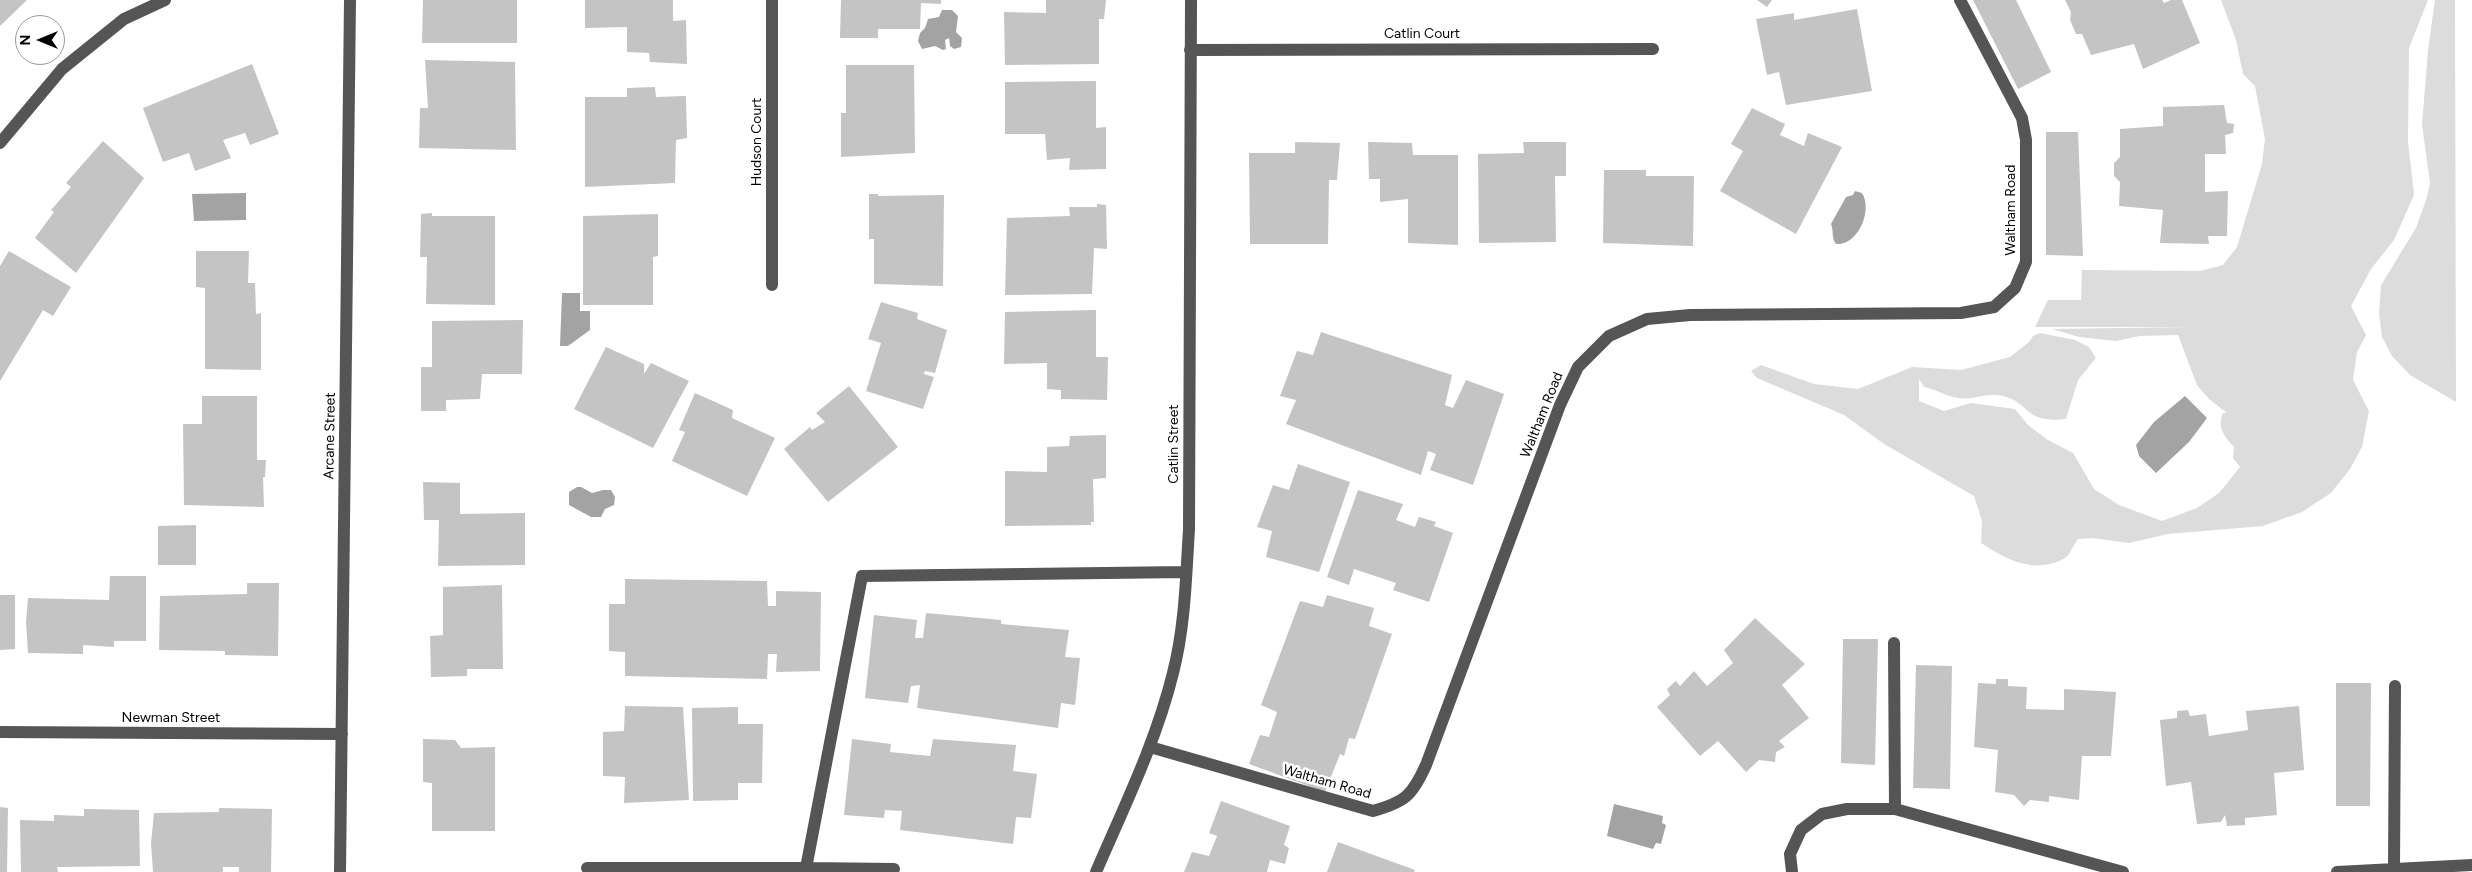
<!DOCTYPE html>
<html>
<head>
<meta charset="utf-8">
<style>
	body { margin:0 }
	#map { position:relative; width:2472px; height:872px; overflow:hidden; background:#fff; font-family:Figtree,sans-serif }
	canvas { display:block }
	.north { position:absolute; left:15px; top:15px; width:50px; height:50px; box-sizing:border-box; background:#fff; border:1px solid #999; border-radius:50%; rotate:270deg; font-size:14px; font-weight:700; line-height:20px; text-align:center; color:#000 }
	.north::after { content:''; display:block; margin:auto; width:18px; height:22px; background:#000; clip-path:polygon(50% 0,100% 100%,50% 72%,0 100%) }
</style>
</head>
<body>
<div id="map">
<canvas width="2472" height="872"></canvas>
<div class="north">N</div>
</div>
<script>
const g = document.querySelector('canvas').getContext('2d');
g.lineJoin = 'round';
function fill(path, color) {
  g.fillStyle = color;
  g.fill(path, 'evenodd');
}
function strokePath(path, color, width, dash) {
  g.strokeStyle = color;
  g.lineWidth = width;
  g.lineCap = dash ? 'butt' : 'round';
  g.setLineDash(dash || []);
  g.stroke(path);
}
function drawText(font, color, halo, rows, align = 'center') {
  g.font = font + ' Figtree,sans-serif';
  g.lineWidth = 5;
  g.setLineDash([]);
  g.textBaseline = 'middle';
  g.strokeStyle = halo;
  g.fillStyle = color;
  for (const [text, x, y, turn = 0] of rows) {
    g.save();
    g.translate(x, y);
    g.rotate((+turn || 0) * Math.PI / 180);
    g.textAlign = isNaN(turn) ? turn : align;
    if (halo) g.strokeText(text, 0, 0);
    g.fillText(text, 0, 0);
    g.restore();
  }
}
const green = new Path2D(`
	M2221 0H2428L2409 48 2408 141 2414 195 2394 240 2371 269 2351 306 2366 335 2357 352 2353 380 2369 411 2362 447 2350 469 2331 493 2302 512 2263 526 2168 534 2129 543 2092 538 2078 539C2074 544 2070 555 2065 558 2035 575 2007 560 1981 543L1982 521 1974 496 1884 444 1844 415 1757 378 1751 371 1761 365 1814 384 1858 389 1912 367 1961 370 2010 357 2029 342 2033 336 2040 333 2075 340 2089 347 2096 358 2078 380 2066 419C2054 420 2039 421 2029 412 2020 404 2015 399 2003 396 1984 392 1973 401 1957 398 1946 396 1935 389 1924 387L1919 379V401L1944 411 1971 403 2015 409 2028 425 2048 440 2073 453 2094 489 2119 505 2162 521 2197 508 2219 493 2240 467 2233 458 2234 447C2224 436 2217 428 2223 413H2227L2209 399 2197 385 2178 335 2140 336 2116 341 2079 337 2052 329 2191 327H2035L2048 300H2081L2082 270 2200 271 2223 265 2237 247 2262 164 2265 139 2255 86 2243 74 2236 40Z
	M2435 0H2455L2456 402 2410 375 2392 356 2382 337 2379 314 2381 285 2416 228 2426 200 2430 183 2422 125 2428 50Z`);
const water = new Path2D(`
	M942 10H952L958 16 956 32 962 38 961 47 954 49 950 46 949 38 945 40 946 49 943 50 935 46 922 49 918 41 920 33 925 28 928 19 939 17Z
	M1855 191 1862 193C1873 210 1858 246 1836 244 1831 237 1834 231 1831 224L1846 197 1853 195Z
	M246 193V220L194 221 192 194Z
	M562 293H580V311H590V330L568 346H560Z
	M2185 396 2207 418 2189 442 2156 473 2139 456 2136 445 2154 422Z
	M577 487H581L592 493 603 490H611L615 497 614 505 605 509 601 517H591L569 505V492Z
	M1614 804 1663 816 1662 823 1666 825 1661 844 1656 843 1653 849 1607 836Z`);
const building = new Path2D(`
	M0 0H27L0 26Z
	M423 0H517V43H422Z
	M585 0H673V21L686 20 687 64 650 62 649 53 627 52V27L585 28Z
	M841 0H941V4L921 3 920 29H878V38H840Z
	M1046 0H1106L1104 19H1099V64L1005 65 1004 12 1046 13Z
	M1757 0H1772L1767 7Z
	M1973 0H2016L2051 72 2018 89Z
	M2065 0H2162L2164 3 2171 0H2182L2200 43 2143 69 2134 44 2091 55 2082 34H2076L2070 20 2071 12Z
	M1857 9 1872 91 1786 105 1779 72 1767 75 1756 19 1794 13V20Z
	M425 60 515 62 516 150 419 148 420 108H428Z
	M252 64 279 134 250 145 245 133 223 140 231 158 195 171 189 153 163 162 143 108Z
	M846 65H914L915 153 841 157V113H846Z
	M1096 81V128L1106 127V169L1069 170 1070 158 1047 160 1045 134H1005V82Z
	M655 87 656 97 686 96 687 138 676 140 675 183 585 187V97H627V88Z
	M2224 105 2227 123 2234 124 2233 133 2225 135 2226 154H2205V192L2228 191 2227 236H2208L2209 244 2160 243 2163 210 2119 206 2120 182 2114 176V163L2120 157V129L2163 126V107Z
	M1752 108 1785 124 1780 135 1804 146 1808 133 1842 147 1796 234 1720 191 1743 151 1731 144Z
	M2046 132H2078L2083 256 2046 255Z
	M103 141 144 178 76 273 35 238 54 212 51 210 71 187 66 183Z
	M1295 142 1340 143 1337 180H1329L1328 244H1250L1249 153H1295Z
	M1368 142 1412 143 1413 155H1458V245L1408 243V199L1380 202V179H1369Z
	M1523 142H1566V176H1555L1556 242 1479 243 1478 154 1524 153Z
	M1604 170H1646V176H1694L1693 246 1603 243Z
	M869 194H878V196L944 195 943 286 874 284V239H869Z
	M1097 204 1106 205 1107 249 1094 248 1092 294 1005 295 1007 218 1070 216 1069 207H1097Z
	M432 213V216H495V305L426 304 427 257H420L421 214Z
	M658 214V256L653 257V305H583V216Z
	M9 251 71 287 53 316 43 310 0 381V266Z
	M196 251H249L248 283H255L256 314 261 313V370L205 369V288L196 287Z
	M881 302 918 313 917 319 947 330 935 373 925 371 924 374 934 377 923 409 866 391 881 343 868 339Z
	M1096 310V357H1108L1107 400 1061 399V390L1047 389V363L1004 364 1005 312Z
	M523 320 522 374H482L480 399 446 400V411H421V367H432V321Z
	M1321 332 1452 375 1445 405 1453 408 1466 380 1504 394 1473 485 1430 470 1436 454 1428 451 1421 475 1286 424 1296 400 1280 396 1297 351 1313 355Z
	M606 347 644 364V374L651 363 689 381 653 448 574 409Z
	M849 386 898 447 828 502 784 449 810 427 812 430 825 422 816 413Z
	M695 393 733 410 732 418 775 438 747 496 672 461 685 432 679 430Z
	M202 396H257V460H266L265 477H263L264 507 184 505 183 424H202Z
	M1106 435V478L1093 479 1094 522H1091V525L1005 526V471L1047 472V447L1069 446 1070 436Z
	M1298 464 1350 482 1319 572 1266 557 1272 531 1257 527 1273 485 1289 490Z
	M423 482 460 483V514L525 513V565L438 566 439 520H424Z
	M1358 490 1403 504 1396 520 1415 527 1419 517 1436 522 1434 526 1453 533 1429 602 1393 590 1396 583 1354 569 1349 585 1327 577Z
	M196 525V565H158V526Z
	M110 576H146V641H114V647L83 645V654L28 653 26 622 28 598 109 600Z
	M625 579 767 581 768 606H776V591L821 592 820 671 776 672 777 654H768L767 679 625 676V652L609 651V604H625Z
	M247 583H279L278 656 225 655V651L159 650 160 596 247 594Z
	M502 585 503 669H467V676L431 677 430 636 443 635V587Z
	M0 595H15V649L0 650Z
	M1327 595 1374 608 1369 626 1392 634 1355 739 1349 738 1344 756 1340 754 1325 792 1249 764 1260 735 1269 737 1277 712 1261 705 1300 601 1323 607Z
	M926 613 1001 620V624L1069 630 1065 657 1080 658 1075 705 1061 703 1058 728 917 708 920 685 911 686 908 703 865 698 874 615 917 620 915 638H923Z
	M1755 618 1805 664 1782 685 1809 718 1779 741 1785 747 1776 752 1775 762 1759 760 1746 772 1718 741 1700 756 1657 707 1670 695 1667 689 1676 681 1680 686 1694 671 1707 686 1733 663 1724 650Z
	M1843 639H1878L1875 765 1841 763Z
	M1916 665 1952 666 1950 789 1913 788Z
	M1996 679H2008V686L2027 687 2026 709 2064 710V689L2116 692 2111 756H2082L2079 800 2049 796V802L2030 800 2024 806 2014 795 1995 792 1998 750 1974 747 1978 683 1996 684Z
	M2336 683H2371L2370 806H2336Z
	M625 706 683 707 689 800 624 803 625 777 603 776V732L624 731Z
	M2299 706 2304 770 2274 773 2277 815 2245 818V825L2227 826 2225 815 2221 822 2197 824 2191 782 2166 786 2160 720 2177 718V711L2188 710 2190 716 2206 714 2209 736 2248 730 2246 711Z
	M738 707V724H763L762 783H738V800L693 801 692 708Z
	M423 739 455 740 461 748 495 747V831H432V783L423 782Z
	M852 739 891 744 890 752 930 756 933 739 1016 745 1013 771 1037 774 1031 818 1016 817 1013 844 900 830 902 811 885 810 884 818 844 815Z
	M1221 801 1290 826 1284 845 1289 848 1285 864 1270 860 1267 872H1184L1192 852 1209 856 1217 836 1209 833Z
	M0 807 8 808 7 872H0Z
	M219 808 272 809 271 872H239V867H223V872H153L151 843 154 813 219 812Z
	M84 809 139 810 140 866 57 867 58 872H21L20 820 54 821V815L84 816Z
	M1338 842 1415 870 1414 872H1327Z`);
const minor = new Path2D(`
	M772 0V285
	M1190 50 1653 49
	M0 143 62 69 124 19 165 0
	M1894 643 1895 809
	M0 732 342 734
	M1150 747 1373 811C1405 802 1412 796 1426 765L1560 405 1578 367 1609 336 1647 319 1690 315 1961 313 1994 307 2015 288 2026 262V140L2022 118 1960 0
	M587 868H806L862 576 1186 572
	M806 868 894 869
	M2394 869 2395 686
	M340 872 350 0
	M1096 872C1124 807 1156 742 1173 673 1185 627 1186 577 1189 529L1191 0
	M1792 872 1790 854 1801 830 1822 814 1847 809H1895L2123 872
	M2337 872 2472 865`);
const streetNames = [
	["Catlin Court",1422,34],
	["Hudson Court",757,142,-90],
	["Waltham Road",2011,210,-90],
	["Waltham Road",1542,415,-68],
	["Arcane Street",330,436,-89],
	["Catlin Street",1174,444,-90],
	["Newman Street",171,718],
	["Waltham Road",1327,782,16]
];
fill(green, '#dcdcdc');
fill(water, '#a3a3a3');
fill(building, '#c4c4c4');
strokePath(minor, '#555', 12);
drawText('14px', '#000', '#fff', streetNames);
</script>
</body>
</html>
